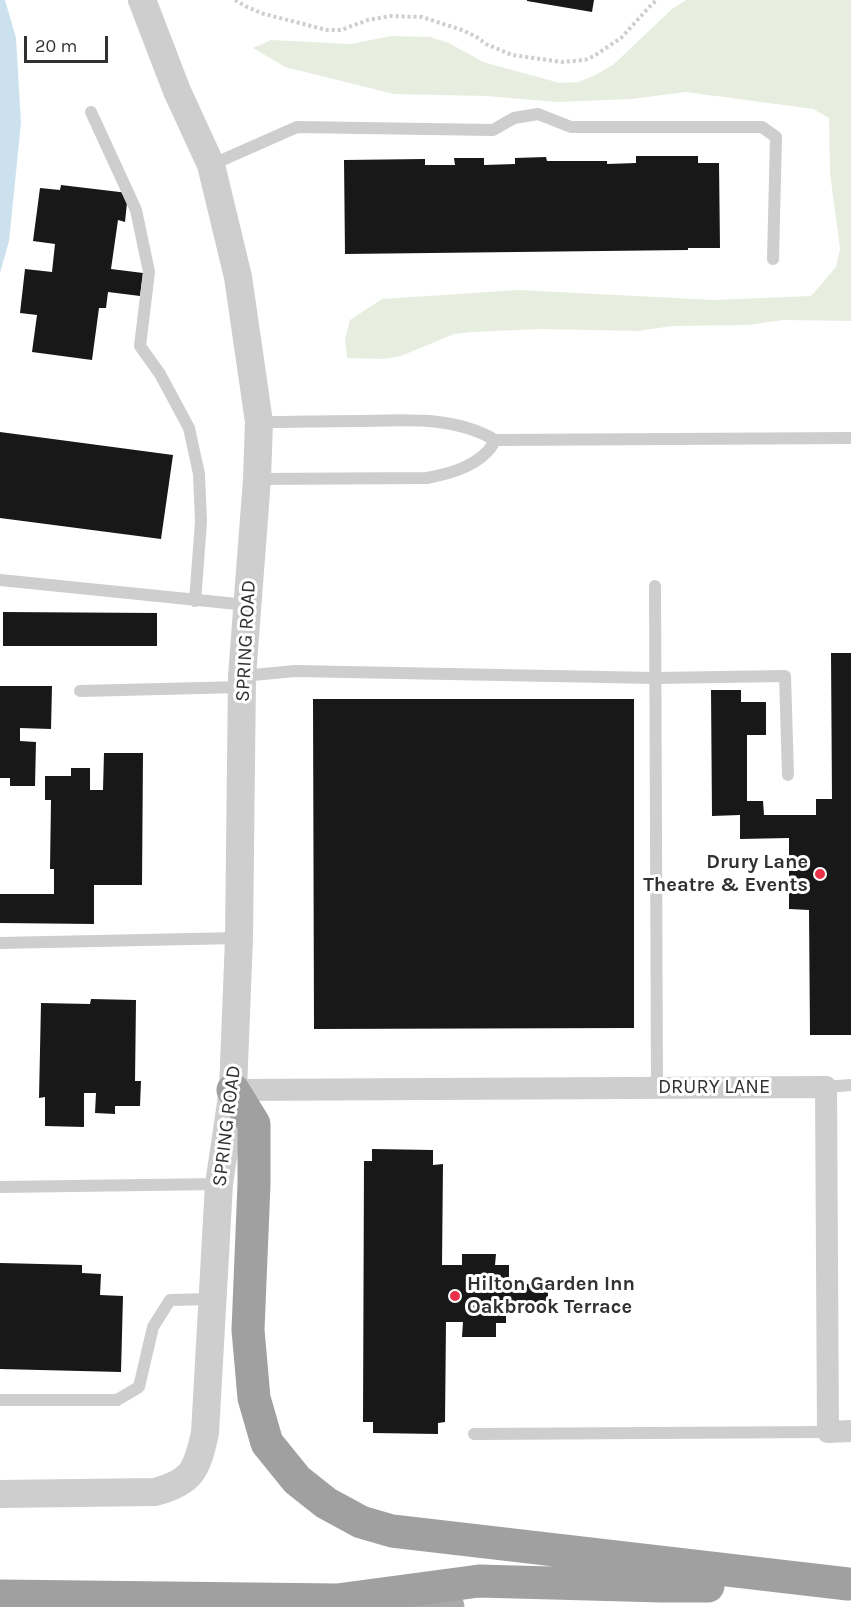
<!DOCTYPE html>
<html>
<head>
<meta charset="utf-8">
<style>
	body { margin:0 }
	#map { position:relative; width:851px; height:1607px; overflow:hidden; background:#fff; font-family:Karla,sans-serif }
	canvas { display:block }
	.scale { position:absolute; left:24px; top:36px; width:84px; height:27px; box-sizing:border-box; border:3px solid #313131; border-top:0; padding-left:8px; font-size:18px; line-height:21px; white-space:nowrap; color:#313131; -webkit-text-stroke:4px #fff; paint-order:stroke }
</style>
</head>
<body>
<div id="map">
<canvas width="851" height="1607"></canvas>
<div class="scale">20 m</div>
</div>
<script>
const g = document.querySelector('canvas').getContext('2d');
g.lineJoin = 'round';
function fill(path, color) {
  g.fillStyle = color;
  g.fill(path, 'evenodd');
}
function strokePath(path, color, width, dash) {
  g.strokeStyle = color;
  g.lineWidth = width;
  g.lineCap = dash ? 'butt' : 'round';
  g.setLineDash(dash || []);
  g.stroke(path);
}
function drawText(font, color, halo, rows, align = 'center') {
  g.font = font + ' Karla,sans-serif';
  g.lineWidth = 6;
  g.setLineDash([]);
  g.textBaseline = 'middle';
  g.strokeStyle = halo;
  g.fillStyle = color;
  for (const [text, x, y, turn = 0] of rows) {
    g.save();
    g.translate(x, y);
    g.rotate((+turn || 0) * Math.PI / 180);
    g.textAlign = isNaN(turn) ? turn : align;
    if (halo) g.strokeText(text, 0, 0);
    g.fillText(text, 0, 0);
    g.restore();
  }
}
const green = new Path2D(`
	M686 0H851V321L784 320 748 325 673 326 638 331 541 329 472 332 454 334 401 356 383 359 347 358 345 339 350 320 382 299 519 290 714 300 811 296 836 267 840 249 830 173 829 118 813 109 686 92 631 99 558 102 486 96 394 94 285 67 253 48 271 40 351 44 391 36 430 37 449 43 483 62 560 83 579 82 597 74 614 64 672 9Z`);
const water = new Path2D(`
	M0 0H5L16 38 21 123 9 241 0 273Z`);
const building = new Path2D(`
	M527 0H594L592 12 527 1Z
	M636 156H698V163H719L720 248H688V250L345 254 344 160 425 159V165H455L454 158H484V165L515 164V158L546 157 547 161H607V164L636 163Z
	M61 185 128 193 125 222 118 220 111 269 143 273 140 296 108 292 106 308H99L92 360 32 352 37 315 20 313 25 269 52 272 55 244 33 241 40 188 60 190Z
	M0 432 173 455 161 539 0 518Z
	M3 612 157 613V646H3Z
	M831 653H851V1035H810L809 910 789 909V838L740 839V815L712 816 711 690H741V702H766V735H747V801H763L764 815H816V799H832Z
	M0 686H52L51 729 20 728V741L36 742 35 786H10V778H0Z
	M313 699H634V1028L314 1029Z
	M104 753H143L142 885H94V924L0 923V894H54V869H50L51 800H45V776H71V768H90V790H103Z
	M91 999 136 1000 135 1081H141L140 1106H115V1114L95 1113 96 1093H84V1127L45 1126V1097L39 1098 41 1003 90 1004Z
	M372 1149 433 1150V1165L443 1164 442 1265H462V1254H496L495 1265H509V1284H548V1307H506V1323H496V1337H462L463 1322H446L445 1422 438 1423V1434L373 1433V1422H363L364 1161H372Z
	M0 1263 82 1265V1273L101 1274 100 1295 123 1296 121 1372 0 1369Z`);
const path = new Path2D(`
	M235 0 247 7 264 14 327 30H341L368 20 390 16 422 17 462 30 475 36 486 44 512 55 562 62 585 60 594 56 621 38 653 3 658 0`);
const service = new Path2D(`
	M91 112 136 210 149 272 140 346 160 374 189 428 199 474 201 522 195 601
	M211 165 297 127 493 130 514 118 538 114 571 127H762L776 137 773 259
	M259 422C293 422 327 421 360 421 406 420 455 416 495 440L851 438
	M257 479 427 478C448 474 471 468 487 452 490 449 493 444 495 440
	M0 580 247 605
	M655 586 657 1087
	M242 676 295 671 655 678 785 676 788 775
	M80 691 242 687
	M0 943 239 938
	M826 1087 851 1085
	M0 1187 219 1184
	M0 1400H117L139 1387 153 1327 170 1300 212 1299
	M474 1434 828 1432`);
const minor = new Path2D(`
	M233 1090 826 1087 828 1432 851 1431`);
const tertiary = new Path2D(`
	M0 1494 155 1492C193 1482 197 1469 205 1433L219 1184 233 1090 239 938 242 676 257 479 259 422 238 277 211 165 177 91 142 0`);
const primary = new Path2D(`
	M378 1603 448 1607`);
const trunk = new Path2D(`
	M233 1090 254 1124V1184L248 1330 254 1398 267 1443 297 1480 326 1503 361 1522 392 1531 848 1584
	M0 1596 337 1600 479 1581 662 1586H708`);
const markers = [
	[820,874,6,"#e93149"],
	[455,1296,6,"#e93149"]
];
const streetNames = [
	["SPRING ROAD",246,641,-87],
	["DRURY LANE",714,1087],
	["SPRING ROAD",227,1126,-83]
];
const poiNames = [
	["Drury Lane",808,862],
	["Theatre & Events",808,885],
	["Hilton Garden Inn",467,1284,"left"],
	["Oakbrook Terrace",467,1307,"left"]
];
fill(green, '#e8eedf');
fill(water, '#cbe2ee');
fill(building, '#181818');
strokePath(path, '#cecece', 4, [3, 3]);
strokePath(service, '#cecece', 12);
strokePath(minor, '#cecece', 22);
strokePath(tertiary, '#cecece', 28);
strokePath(primary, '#a9a9a9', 33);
strokePath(trunk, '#a0a0a0', 33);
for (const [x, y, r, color] of markers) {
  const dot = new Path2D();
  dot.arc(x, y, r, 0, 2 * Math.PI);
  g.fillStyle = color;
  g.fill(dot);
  strokePath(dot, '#fff', 2);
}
drawText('20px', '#313131', '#fff', streetNames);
drawText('bold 20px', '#313131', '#fff', poiNames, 'right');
</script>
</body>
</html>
